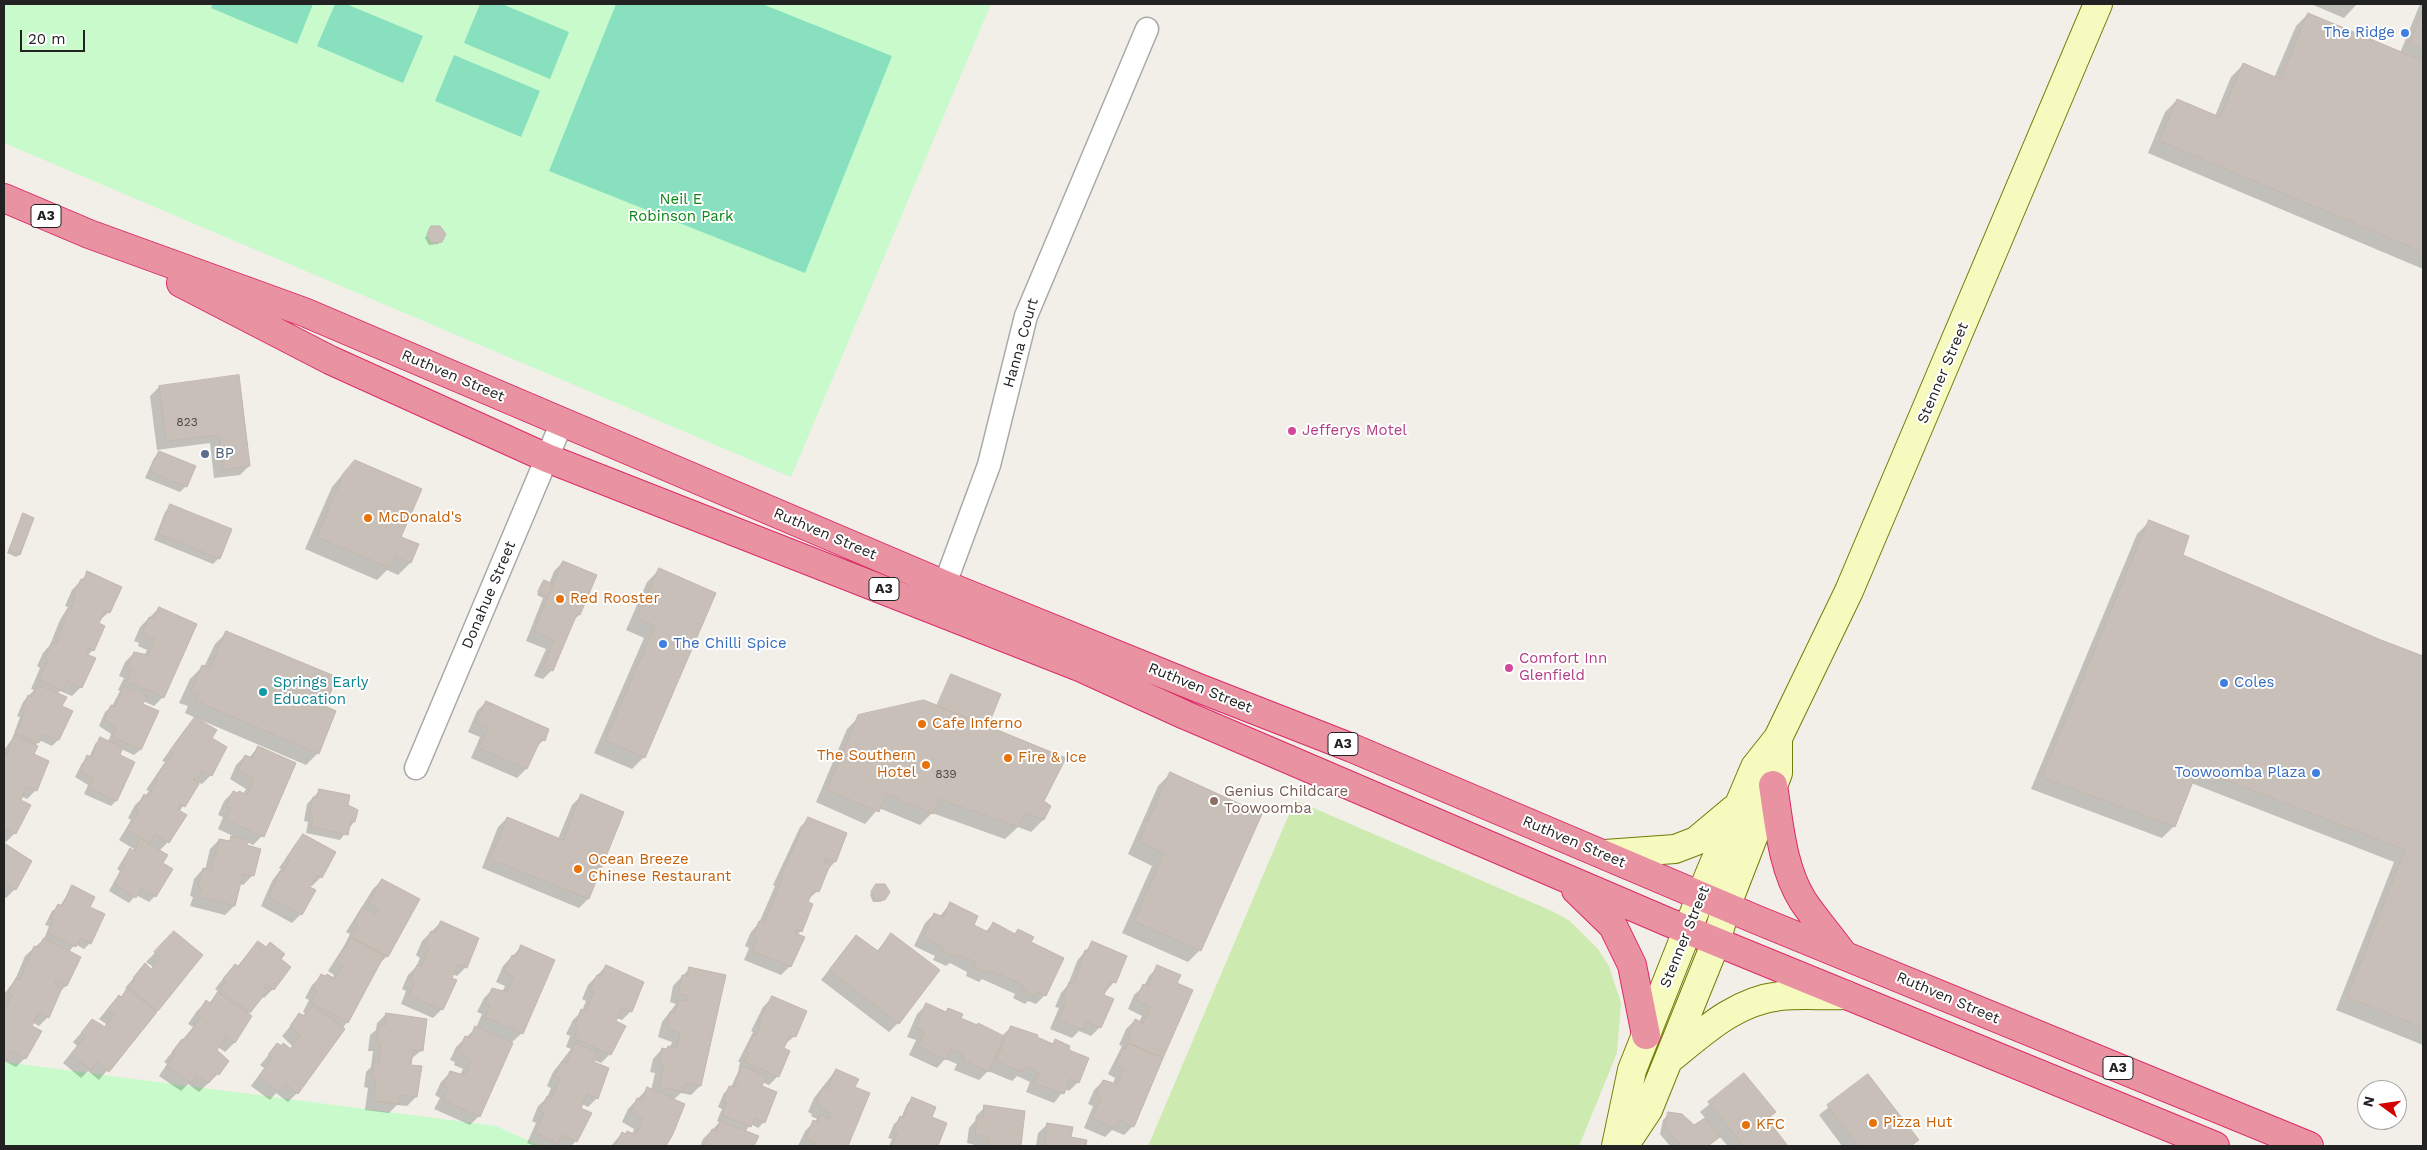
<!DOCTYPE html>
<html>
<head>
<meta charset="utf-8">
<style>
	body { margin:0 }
	#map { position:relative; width:2427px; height:1150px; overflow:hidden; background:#f2efe9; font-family:"Work Sans",sans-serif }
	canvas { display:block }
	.frame { position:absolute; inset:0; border:5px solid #222; pointer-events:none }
	.north { position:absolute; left:2357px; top:1080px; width:50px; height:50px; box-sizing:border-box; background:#fff; border:1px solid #a7a7a7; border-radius:50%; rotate:284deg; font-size:14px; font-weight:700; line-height:20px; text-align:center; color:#222 }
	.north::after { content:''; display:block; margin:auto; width:18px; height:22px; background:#d40000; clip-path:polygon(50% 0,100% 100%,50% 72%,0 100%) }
	.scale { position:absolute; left:20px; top:30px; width:65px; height:22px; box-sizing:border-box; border:2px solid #222; border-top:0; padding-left:6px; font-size:15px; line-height:18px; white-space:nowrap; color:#222; -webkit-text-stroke:4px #fff; paint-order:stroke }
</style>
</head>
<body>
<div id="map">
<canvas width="2427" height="1150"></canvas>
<div class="frame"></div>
<div class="north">N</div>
<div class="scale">20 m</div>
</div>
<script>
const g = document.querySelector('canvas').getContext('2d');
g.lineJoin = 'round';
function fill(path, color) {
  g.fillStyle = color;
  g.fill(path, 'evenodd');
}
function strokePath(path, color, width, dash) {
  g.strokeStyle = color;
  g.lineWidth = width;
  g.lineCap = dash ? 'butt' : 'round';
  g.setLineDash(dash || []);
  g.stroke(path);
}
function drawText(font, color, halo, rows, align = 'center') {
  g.font = font + ' "Work Sans",sans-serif';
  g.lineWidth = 4;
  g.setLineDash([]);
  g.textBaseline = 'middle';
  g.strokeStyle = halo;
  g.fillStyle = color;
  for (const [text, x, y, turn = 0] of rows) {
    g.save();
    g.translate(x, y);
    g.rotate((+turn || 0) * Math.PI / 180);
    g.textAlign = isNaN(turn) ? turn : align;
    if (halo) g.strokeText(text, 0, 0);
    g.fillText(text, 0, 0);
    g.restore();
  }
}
const grass = new Path2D(`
	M1295 800 1552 911 1570 921 1598 949 1609 966 1621 1003 1617 1053 1579 1146H1148Z`);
const park = new Path2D(`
	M4 4H991L791 477 4 143Z
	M4 1062 496 1126 540 1146H4Z`);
const pitch = new Path2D(`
	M213 4H313L297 44 211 8Z
	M335 4H346L423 36 403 83 317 46Z
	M480 4H502L569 32 550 79 464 43Z
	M616 4H762L892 56 805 273 549 171Z
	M454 55 540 91 521 137 435 101Z`);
const shadow = new Path2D(`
	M2311 4H2357L2344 18Z
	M2420 4H2423V269L2148 153 2165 112 2177 100 2215 116 2231 77 2243 65 2274 78 2296 26 2308 14 2400 53Z
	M432 228 441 241 438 244 429 245 425 238Z
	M238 377 249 466 240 475 214 478 210 443 157 450 150 396 159 387Z
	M160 452 186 486 180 492 145 478 154 458Z
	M343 474 400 537 417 545 410 563 398 575 387 570 377 580 305 549 332 487Z
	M171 506 219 558 213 564 154 540 165 512Z
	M23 515 19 555 16 557 7 553Z
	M2149 522 2182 556 2381 641 2423 657V1045L2336 1010 2394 862 2191 783 2174 826 2162 838 2031 789 2137 534Z
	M563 562 595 575 579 615 573 621 552 670 543 679 534 676 546 649 526 641 543 598 537 595 541 584 544 581 549 584 554 571Z
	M659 570 714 594 644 757 632 769 594 753 644 638 626 630 647 582Z
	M88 573 109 612 99 621 93 650 87 656 81 687 72 696 60 691 57 694 61 707 71 712 58 740 52 746 39 740 35 746 32 755 36 790 27 799 21 796 15 833 6 842 4 841V750L12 739 20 717 17 716 23 702 34 690 31 689 40 668 37 666 43 653 50 645 60 620 68 607 65 606 72 590Z
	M159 608 163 697 154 706 143 701 142 705 157 711 140 750 134 755 121 749 118 756 116 801 111 806 84 794 88 785 75 777 82 763 89 758 95 744 101 738 108 742 111 734 99 726 105 712 112 706 120 691 118 690 124 678 119 676 125 662 134 653 144 656 147 650 138 646 139 643 134 641 140 627Z
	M227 632 323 707 318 753 306 765 196 718 210 739 225 748 211 775 202 784 199 783 179 812 168 842 159 851 161 863 155 896 149 902 136 895 129 903 109 891 120 871 117 869 125 856 134 849 119 840 131 820 128 818 135 805 145 796 149 791 146 790 165 762 162 761 186 728 196 718 185 713 188 706 179 703 190 679 202 667H204L215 644Z
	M952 676 987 725 986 727 1043 802 1049 806 1043 820 1031 832 1018 827 1005 839 932 813 920 825 879 808 865 824 816 802 847 729 859 717 937 707Z
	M486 702 544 740 535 748 526 769 517 778 471 758 480 737 468 732 477 711Z
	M258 747 262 836 253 845 247 842 246 846 259 850 252 876 243 885 240 884 234 906 225 915 190 906 193 897 190 896 194 879 203 869 205 870 210 849 219 840 227 842 233 836 218 829 223 817 218 815 224 801 233 792 243 794 246 789 230 779 236 765 245 756 249 758Z
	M1170 774 1200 950 1188 962 1122 933 1152 866 1128 854 1158 786Z
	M320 790 346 806 354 822 340 840 306 833 308 822 304 821 307 804Z
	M581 796 588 899 579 908 482 868 498 827 507 818 558 839 572 805Z
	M809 818 846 834 835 862 826 871 818 891 807 900 801 931 797 935 790 966 781 975 744 960 749 948 745 946 751 932 759 923 775 886 773 885 800 827Z
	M304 836 321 877 312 886 310 885 301 914 292 923 261 906 272 881 281 869 279 868 295 845Z
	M4 845 30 862 15 889 6 898 4 897Z
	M382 880 387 956 378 965 347 1022 297 1093 288 1102 276 1093 270 1100 251 1086 264 1068 260 1065 278 1044 289 1049 292 1046 282 1036 300 1015 302 1016 305 1013 303 1012 309 1000 305 998 312 985 321 976 332 979 334 975 328 971 344 946 350 934 346 932 373 889Z
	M72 887 88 907 90 943 84 949 75 944 69 952 79 957 66 986 58 993 48 1017 39 1026 32 1022 25 1058 16 1067 4 1061V994L15 980 25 956 44 939 49 926 45 925 52 911 60 906Z
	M874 888 884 899 881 902H873L870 895Z
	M950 904 973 926 985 932 993 924 1014 935 1018 931 1029 943 1063 958 1045 995 1036 1004 1028 1001 1025 1004 1013 998 1015 994 982 979 979 982 966 976 967 972 950 963 946 966 933 960 935 956 914 946 925 923 934 914 939 917Z
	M441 922 466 967 457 976 452 974 442 1009 433 1018 401 1004 406 991 402 989 408 975 416 967 420 958 416 955 422 941Z
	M174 933 158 1010 99 1080 88 1071 81 1078 63 1063 77 1046 73 1042 92 1021 104 1028 106 1024 99 1019 110 1006 123 995 127 989 125 988 145 965 151 970 153 967 146 962Z
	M892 934 898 1023 889 1032 821 980 856 936 876 952Z
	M258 942 279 959 273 989 264 998 262 996 247 1014 251 1017 234 1043 225 1052 218 1047 216 1050 218 1074 199 1092 188 1084 181 1091 159 1076 167 1064 164 1062 193 1027 188 1024 197 1011 206 1002 208 1004 213 999 218 991 215 989 226 975 235 966 237 967Z
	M1092 943 1114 982 1103 995 1100 1027 1091 1036 1079 1031 1072 1038 1050 1029 1059 1008 1055 1007 1061 993 1068 985 1077 961Z
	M522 946V1033L512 1042 479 1116 470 1125 434 1109 440 1098 435 1095 441 1082 450 1073 460 1075 463 1069 454 1065 455 1062 450 1060 456 1047 476 1028 482 1014 477 1012 484 998 493 989 502 992 505 986 496 982 503 966Z
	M606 966 631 1011 622 1020 616 1018 610 1054 601 1063 594 1060 597 1098 588 1107 582 1104 576 1141 571 1146H535L527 1143 536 1123 532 1121 538 1106 547 1098 551 1088 547 1086 553 1072 571 1049 566 1047 570 1036 566 1034 573 1020 582 1011 586 1001 582 999 588 985Z
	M1158 967 1133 1126 1124 1135 1112 1130 1105 1137 1084 1128 1093 1106 1088 1104 1094 1090 1103 1081 1113 1084 1115 1078 1108 1074 1122 1046 1119 1045 1126 1029 1135 1020 1139 1022 1142 1016 1128 1009 1134 995 1144 986 1149 976Z
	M690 968 724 976 700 1086 691 1095 681 1093 673 1100 683 1105 665 1146H611L622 1133 632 1134 634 1129 622 1122 628 1109 647 1089 651 1091 655 1073 650 1072 653 1059 662 1049 670 1048 672 1042 658 1037 662 1022 676 1004 670 1002 673 986Z
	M772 998 795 1036 784 1045 778 1076 769 1085 762 1082 761 1087 764 1122 758 1128 751 1124 745 1132 757 1137 753 1146H700L703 1139 720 1122 717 1121 722 1109 718 1107 724 1093 731 1087 738 1072 740 1062H738L753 1032 751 1031 763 1007Z
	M926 1005 945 1013 948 1009 960 1019 1002 1036 1011 1027 1052 1044 1055 1041 1067 1051 1078 1082 1069 1091 1065 1089 1054 1103 1026 1092 1030 1082 1017 1076 1012 1081 988 1071 979 1080 954 1070 957 1064 945 1059 937 1068 909 1055 916 1040 907 1037 917 1014Z
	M386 1014 422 1050 411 1059 410 1066 416 1097 407 1106 397 1105 389 1113 365 1110 368 1088 364 1087 366 1072 371 1067 373 1051H368L370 1035 376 1030 377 1023Z
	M836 1070 854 1087 869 1094 846 1146H798L805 1131 817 1119 811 1116 812 1114 808 1112 814 1098Z
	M1744 1075 1766 1119 1787 1146H1728L1719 1136 1709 1146H1670L1660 1134 1663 1120 1669 1114 1693 1126 1706 1119 1700 1112Z
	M1868 1075 1917 1140 1911 1146H1842L1819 1115Z
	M913 1098 931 1117 946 1124 937 1146H889L892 1139 888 1138 894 1124 901 1118 907 1104Z
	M985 1107 1024 1112 1019 1146H979L967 1143 969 1128 975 1121 976 1116Z
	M1048 1124 1070 1139 1086 1141 1085 1146H1036L1038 1133Z`);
const building = new Path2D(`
	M2423 10V49L2410 43Z
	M2308 13 2423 61V252L2159 141 2177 99 2220 117 2243 63 2280 79Z
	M431 226H440L446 234 442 242 432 243 427 235Z
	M239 375 250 466 223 470 219 435 166 441 159 386Z
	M159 451 196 466 187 487 150 472Z
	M355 460 422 489 401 537 419 544 411 563 396 557 390 568 317 537 343 474Z
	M170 504 232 529 220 559 159 534Z
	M23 513 34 518 20 555 9 551Z
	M2149 520 2189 536 2183 555 2381 640 2423 656V1028L2347 997 2405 850 2198 769 2175 827 2042 777Z
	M563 561 597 575 580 615 577 614 553 671 543 667 554 640 534 631Z
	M659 568 716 593 645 758 605 740 655 626 637 618Z
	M87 571 122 587 110 613 105 611 99 623 105 626 94 651 88 648 86 654 96 658 82 688 67 681 63 691 39 680 48 659 45 657 52 642 56 644 68 610H70L76 598 73 597 81 579 84 580Z
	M544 580 553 584 548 597 538 592Z
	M159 607 197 624 164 698 127 681 132 669 127 667 134 652 148 655 155 640 146 636 147 634 142 632 149 617 153 619Z
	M226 631 337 677 325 706 336 711 319 754 196 701 199 694 191 691 202 665 210 668Z
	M951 674 1001 694 988 726 937 706Z
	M38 685 67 697 62 706 73 711 59 740 44 734 39 743 16 733 25 711 22 710 28 695 32 697Z
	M124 686 147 696 143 704 159 711 141 750 112 737 116 728 104 720 111 705 115 706Z
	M924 700 1066 758 1044 801 1051 806 1044 820 1025 813 1018 827 939 799 933 814 886 794 879 812 827 790 858 715Z
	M486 701 549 729 545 741 541 739 527 769 479 748 488 728 476 723Z
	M195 717 217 730 212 738 227 747 212 776 202 770 197 780 194 778 193 780 199 784 185 807 180 804 177 809 187 815 169 843 155 834 150 844 127 830 139 811 136 809 144 794 148 797 157 781 154 780 173 753 170 751Z
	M15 735 38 746 34 754 49 761 37 791 27 786 21 800 31 805 16 834 4 828V754L6 755Z
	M100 737 123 747 120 755 135 762 117 801 89 788 93 779 80 771 87 755 91 757Z
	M258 746 296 763 264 837 226 820 231 808 226 806 233 791 238 793 239 791 247 795 254 780 238 770 245 755 252 758Z
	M1170 772 1262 814 1201 951 1134 921 1164 853 1139 842Z
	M319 789 350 795 348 805 358 810 355 822 351 821 348 835 311 827 313 816 309 815 313 797 317 798Z
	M581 794 624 812 589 899 490 859 507 817 563 840Z
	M808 817 847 833 836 862 826 858 824 862 830 865 819 892 813 890 808 902 813 904 802 932 796 929 795 933 805 937 791 967 752 951 757 939 753 937 759 921 764 923 783 877 781 876Z
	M303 834 336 852 322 878 317 875 310 887 316 890 302 915 269 897 280 871 283 872 290 859 287 858Z
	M231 836 249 840 247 845 261 849 254 876 243 874 235 906 199 897 201 888 198 887 203 868 211 870 219 839 230 841Z
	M141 839 168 855 163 863 173 869 156 897 141 888 136 898 114 884 125 865 122 863 130 848 134 851Z
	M4 843 32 861 16 890 6 884 4 887Z
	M382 879 420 899 388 957 351 936 358 925 354 922 362 907 376 914 379 909 369 903Z
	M876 884H885L890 892 885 900H876L871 892Z
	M72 885 95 897 90 907 105 914 91 944 80 938 76 947 48 933 54 920 50 919 58 904 62 906Z
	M950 902 978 916 974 925 988 932 993 922 1015 934 1018 929 1034 937 1031 942 1064 958 1046 996 1037 992 1035 996 1021 989 1023 985 990 970 989 974 974 967 975 962 958 954 956 958 941 950 943 947 923 937 934 913 943 917Z
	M441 921 479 938 467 968 458 964 452 978 457 980 443 1010 409 995 415 982 410 980 417 965 421 967 429 948 424 946 431 931 435 933Z
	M174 931 203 955 158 1011 129 987 135 980 133 978 145 963 151 969 161 958 154 952Z
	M891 933 940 970 899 1024 829 970 856 935 878 951Z
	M44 938 81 957 67 986 56 981 55 984 62 988 49 1018 39 1012 32 1026 42 1031 26 1059 11 1051 7 1060 4 1058V1011L12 995 8 993 16 978 20 980 34 946 38 948Z
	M351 938 384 956 348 1023 311 1002 317 991 313 988 321 974 325 976 327 974 335 979 343 965 336 961Z
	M258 941 266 947 270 942 285 954 281 959 291 967 274 990 265 983 263 986 268 990 250 1013 220 989 226 981 223 979 235 964 238 966Z
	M1092 941 1127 956 1116 983 1110 981 1104 995 1114 999 1101 1028 1086 1021 1082 1030 1058 1020 1067 999 1063 997 1069 982 1074 984 1085 950 1087 951Z
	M521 945 555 960 523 1034 485 1017 490 1005 485 1003 492 988 507 992 513 977 504 972 512 955 516 957Z
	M606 965 644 982 632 1012 622 1008 616 1021 626 1026 611 1055 574 1038 578 1027 575 1025 581 1009 585 1011 587 1008 594 992 590 990 597 975 601 976Z
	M1157 965 1181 975 1177 983 1193 990 1163 1058 1128 1043 1130 1037 1128 1036 1135 1019 1143 1023 1150 1007 1136 1000 1143 984 1148 986Z
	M689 967 726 975 701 1086 685 1083 683 1092 659 1087 663 1064 659 1063 662 1048 667 1049 668 1046 677 1048 680 1033 667 1028 670 1012 675 1013 678 1000 687 1001 688 996 678 994 682 975 687 976Z
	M127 989 157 1012 109 1072 97 1062 91 1070 71 1054 85 1036 81 1033 92 1019 105 1027 114 1015 107 1010 119 995 121 997Z
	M218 992 252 1016 235 1043 226 1037 217 1050 229 1061 219 1075 216 1073 209 1083 196 1075 191 1083 167 1066 175 1054 172 1052 182 1039 185 1041 201 1017 197 1014 206 1000 210 1003Z
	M772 996 807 1011 796 1037 790 1035 784 1048 790 1051 779 1077 745 1062 748 1053 746 1052 753 1035 756 1036 761 1023 759 1022Z
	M926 1003 946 1012 948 1008 963 1014 961 1018 977 1025 978 1023 1004 1036 989 1072 962 1060 965 1055 951 1049 946 1060 918 1046 924 1031 916 1028Z
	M312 1005 345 1029 298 1094 285 1084 279 1092 259 1077 272 1058 268 1055 277 1043 282 1046 283 1043 291 1049 300 1036 290 1026 299 1013 304 1016Z
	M386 1013 427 1019 423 1051 413 1050 411 1065 422 1066 417 1097 401 1095 399 1104 373 1101 376 1079 372 1078 374 1062H379L381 1043 376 1042 379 1025 384 1026Z
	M475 1026 513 1043 480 1117 443 1100 448 1088 443 1086 450 1071 464 1075 471 1060 462 1056 463 1053 458 1051 465 1036 470 1038Z
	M1011 1026 1038 1035 1037 1037 1053 1044 1055 1039 1070 1046 1069 1050 1089 1058 1079 1083 1070 1079 1064 1094 1034 1083 1039 1073 1025 1067 1022 1072 996 1061Z
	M575 1043 598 1053 594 1062 609 1068 598 1099 587 1094 581 1108 592 1113 577 1142 562 1135 558 1144 535 1133 544 1113 540 1111 547 1096 551 1098 560 1079 555 1077 562 1061 566 1063Z
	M1128 1043 1163 1058 1134 1127 1119 1120 1115 1128 1092 1118 1101 1097 1096 1095 1103 1080 1117 1084 1124 1069 1116 1065 1123 1048 1125 1049Z
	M742 1066 766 1076 762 1086 777 1092 765 1123 755 1118 751 1127 722 1115 727 1103 723 1101 729 1086 734 1087Z
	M836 1069 859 1079 855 1087 870 1093 848 1146H813L815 1142 806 1138 813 1120 817 1122 820 1114 829 1119 831 1113 819 1107 820 1104 816 1102 823 1087 827 1089Z
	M1744 1073 1776 1112 1767 1119 1788 1146H1744L1708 1102Z
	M1868 1074 1919 1140 1911 1146H1858L1827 1105Z
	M647 1087 685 1104 673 1134 666 1146H615L622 1132 626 1134 627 1131 636 1135 643 1120 631 1112 637 1098 642 1100Z
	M912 1097 936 1107 932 1117 947 1123 938 1146H892L897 1133 893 1132 900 1116 903 1118Z
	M984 1105 1025 1111 1021 1146H988L989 1138 975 1134 977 1117 983 1118Z
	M1668 1112 1682 1114 1694 1125 1705 1118 1720 1137 1709 1145 1710 1146H1681L1665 1127Z
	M720 1121 759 1136 754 1146H709L705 1144 712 1129 716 1131Z
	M1047 1123 1073 1127 1071 1137 1087 1140 1086 1146H1039L1044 1145Z`);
const street = new Path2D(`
	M939 600 989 465 1026 316 1147 29
	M416 768 562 422`);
const secondary = new Path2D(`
	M1605 854 1675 849 1696 841 1733 810
	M1671 1058C1704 1031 1736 1001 1780 996 1802 994 1824 996 1846 995
	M1616 1146 1632 1070 1710 873 1755 767 1778 738 1849 591 2098 4
	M1624 1146 1648 1110 1716 942 1726 907 1778 773V738`);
const highway = new Path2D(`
	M4 198 89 234 304 312 945 585 1201 689 1352 748 1755 919 2309 1146
	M181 283 330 360 547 458 1082 668 1185 715 1668 922 2215 1146
	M1773 785C1779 823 1782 868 1803 901 1815 919 1830 936 1843 954
	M1576 890 1613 926 1632 965 1646 1035`);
const markers = [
	[2405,33,5,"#3f7fe0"],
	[1292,431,5,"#d1479c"],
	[205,454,5,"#5c6f8a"],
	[368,518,5,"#e8710a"],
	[560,599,5,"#e8710a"],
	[663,644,5,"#3f7fe0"],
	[1509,668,5,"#d1479c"],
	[2224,683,5,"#3f7fe0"],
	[263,692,5,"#0f9aa8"],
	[922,724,5,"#e8710a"],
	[1008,758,5,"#e8710a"],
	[926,765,5,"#e8710a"],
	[2316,773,5,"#3f7fe0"],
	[1214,801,5,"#8d6e63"],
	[578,869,5,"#e8710a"],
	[1873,1123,5,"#e8710a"],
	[1746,1125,5,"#e8710a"]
];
const numberNames = [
	["823",187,422],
	["839",946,774]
];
const shields = [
	[46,216,30],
	[884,589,30],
	[1343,744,30],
	[2118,1068,30]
];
const shieldNames = [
	["A3",46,216],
	["A3",884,589],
	["A3",1343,744],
	["A3",2118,1068]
];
const shopNames = [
	["The Ridge",2395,33],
	["The Chilli Spice",673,644,"left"],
	["Coles",2234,683,"left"],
	["Toowoomba Plaza",2306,773]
];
const parkNames = [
	["Neil E",681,200],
	["Robinson Park",681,217]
];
const streetNames = [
	["Hanna Court",1021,343,-74],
	["Stenner Street",1943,373,-67],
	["Ruthven Street",453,376,23],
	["Ruthven Street",825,534,23],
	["Donahue Street",489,595,-67],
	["Ruthven Street",1200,688,22],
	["Ruthven Street",1574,842,23],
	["Stenner Street",1685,937,-68],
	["Ruthven Street",1948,998,23]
];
const hotelNames = [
	["Jefferys Motel",1302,431],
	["Comfort Inn",1519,659],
	["Glenfield",1519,676]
];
const serviceNames = [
	["BP",215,454]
];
const foodNames = [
	["McDonald's",378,518],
	["Red Rooster",570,599],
	["Cafe Inferno",932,724],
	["The Southern",916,756,"right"],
	["Hotel",916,773,"right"],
	["Fire & Ice",1018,758],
	["Ocean Breeze",588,860],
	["Chinese Restaurant",588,877],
	["Pizza Hut",1883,1123],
	["KFC",1756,1125]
];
const cultureNames = [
	["Springs Early",273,683],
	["Education",273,700]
];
const educationNames = [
	["Genius Childcare",1224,792],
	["Toowoomba",1224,809]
];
fill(grass, '#cdebb0');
fill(park, '#c8facc');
fill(pitch, '#88e0be');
fill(shadow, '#0003');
fill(building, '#c7bfb8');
strokePath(building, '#c4b6ab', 1);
strokePath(street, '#a9a9a9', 25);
strokePath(secondary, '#707d05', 30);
strokePath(highway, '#dc2a67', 30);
strokePath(street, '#fff', 22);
strokePath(secondary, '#f7fabf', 28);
strokePath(highway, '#e892a2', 28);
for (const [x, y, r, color] of markers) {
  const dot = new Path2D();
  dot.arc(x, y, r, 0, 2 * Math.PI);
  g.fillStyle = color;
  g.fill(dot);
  strokePath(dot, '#fff', 2);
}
drawText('12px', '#4b4948', null, numberNames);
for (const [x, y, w] of shields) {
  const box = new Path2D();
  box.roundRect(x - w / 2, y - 11.5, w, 23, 4);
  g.fillStyle = '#fff';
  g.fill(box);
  strokePath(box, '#222', 1);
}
drawText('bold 14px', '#222', null, shieldNames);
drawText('15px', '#366cbe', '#fff', shopNames, 'right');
drawText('15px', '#0c8416', '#fff', parkNames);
drawText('15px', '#222', '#fff', streetNames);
drawText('15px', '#b23c85', '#fff', hotelNames, 'left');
drawText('15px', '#4e5e75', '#fff', serviceNames, 'left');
drawText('15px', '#c56008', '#fff', foodNames, 'left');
drawText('15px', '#0d838f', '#fff', cultureNames, 'left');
drawText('15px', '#785e54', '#fff', educationNames, 'left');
</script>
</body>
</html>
